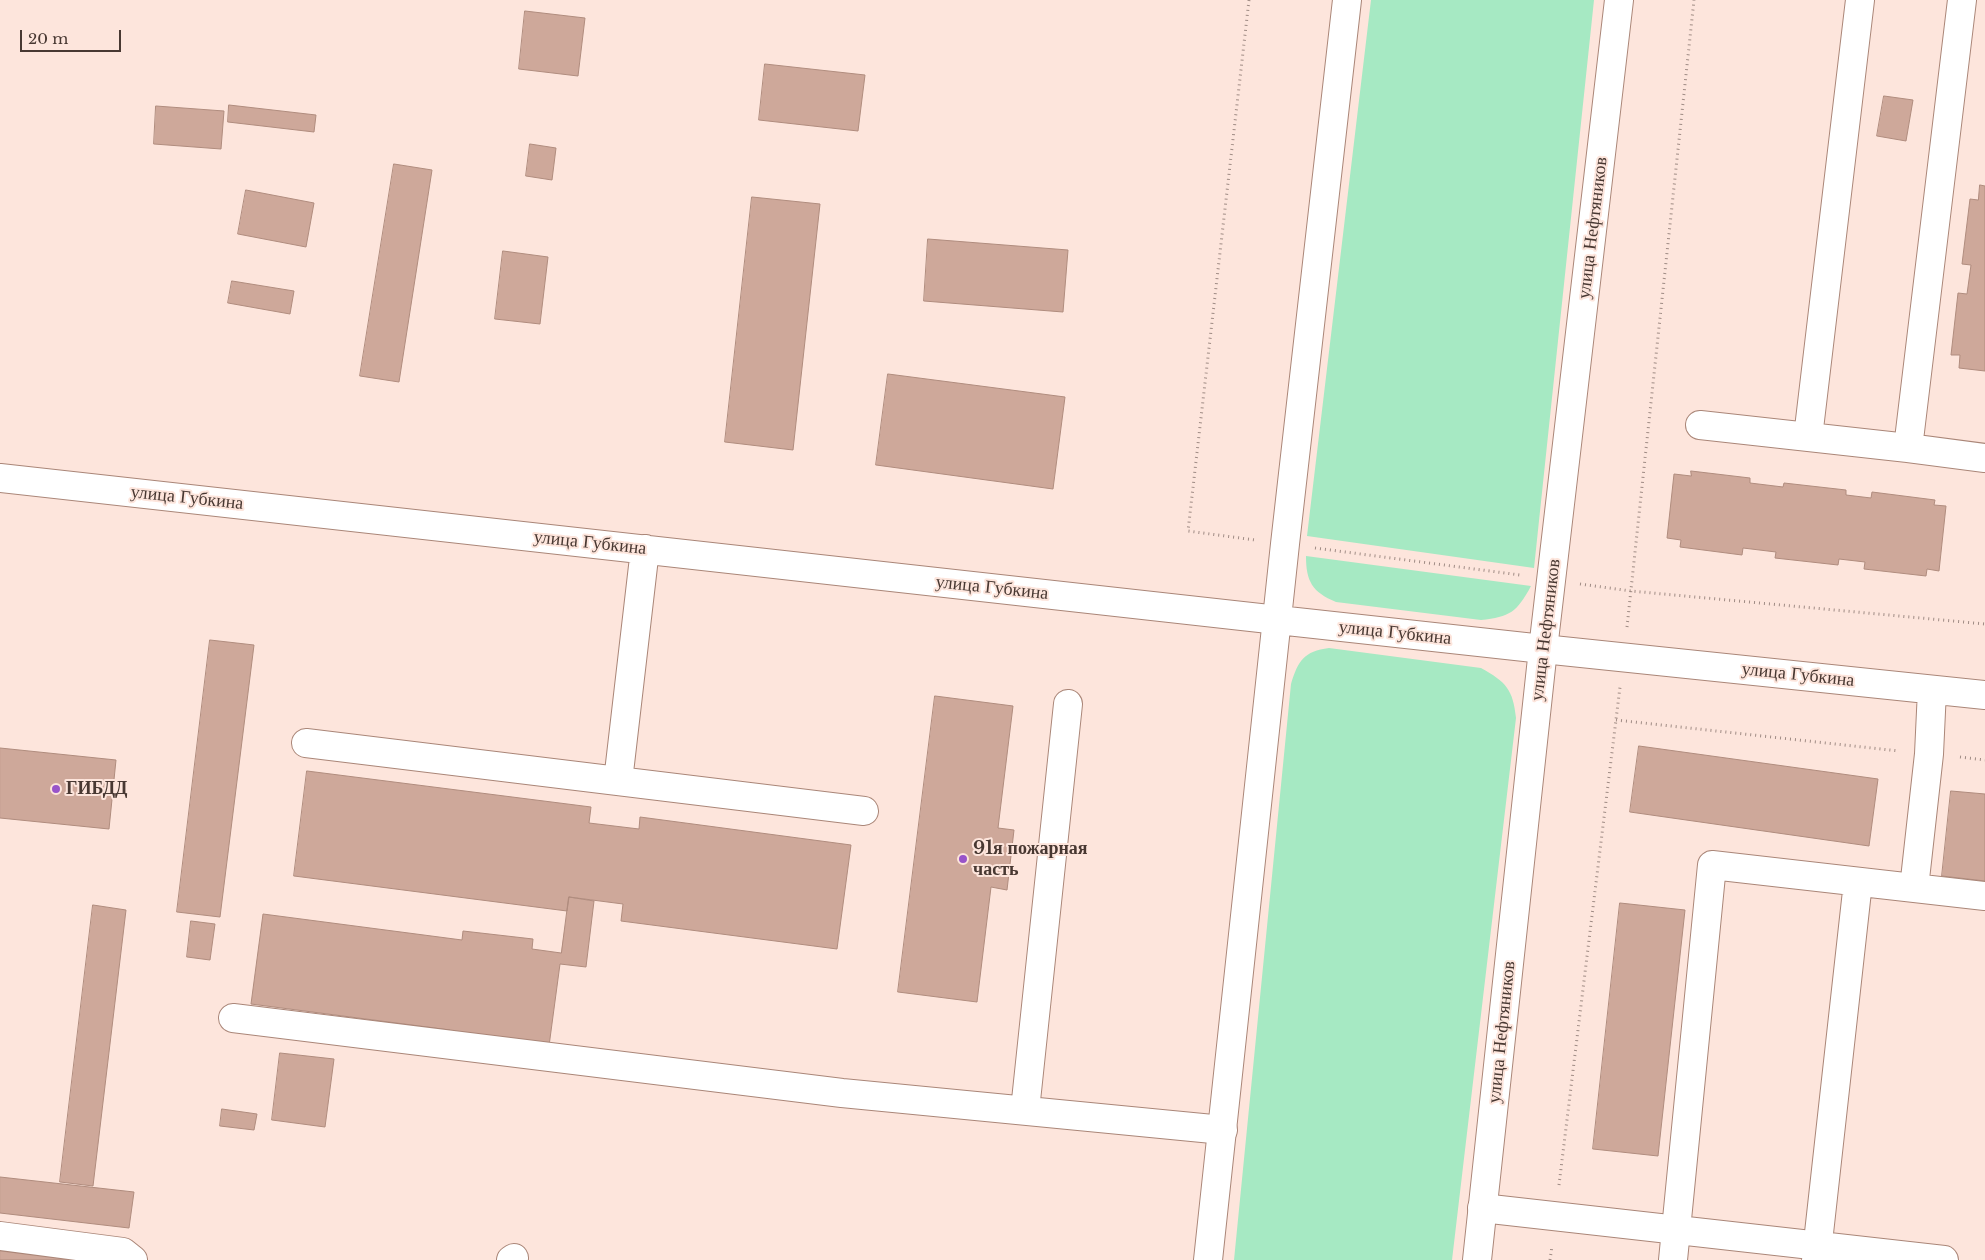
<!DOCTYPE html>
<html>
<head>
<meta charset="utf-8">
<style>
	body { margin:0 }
	#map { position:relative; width:1985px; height:1260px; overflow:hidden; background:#fde5dc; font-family:"Libre Baskerville",serif }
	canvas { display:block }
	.scale { position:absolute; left:20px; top:30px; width:101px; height:22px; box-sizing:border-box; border:2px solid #483832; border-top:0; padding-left:6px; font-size:15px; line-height:18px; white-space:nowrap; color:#483832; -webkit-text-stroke:4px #fde5dc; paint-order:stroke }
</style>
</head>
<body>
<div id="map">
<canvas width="1985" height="1260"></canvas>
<div class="scale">20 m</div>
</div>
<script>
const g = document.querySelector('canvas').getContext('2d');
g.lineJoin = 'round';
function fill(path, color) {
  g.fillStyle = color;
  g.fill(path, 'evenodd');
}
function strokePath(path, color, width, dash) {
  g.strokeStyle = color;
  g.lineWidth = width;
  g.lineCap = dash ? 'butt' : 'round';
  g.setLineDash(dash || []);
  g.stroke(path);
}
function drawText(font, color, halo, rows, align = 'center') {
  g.font = font + ' "Libre Baskerville",serif';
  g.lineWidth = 4;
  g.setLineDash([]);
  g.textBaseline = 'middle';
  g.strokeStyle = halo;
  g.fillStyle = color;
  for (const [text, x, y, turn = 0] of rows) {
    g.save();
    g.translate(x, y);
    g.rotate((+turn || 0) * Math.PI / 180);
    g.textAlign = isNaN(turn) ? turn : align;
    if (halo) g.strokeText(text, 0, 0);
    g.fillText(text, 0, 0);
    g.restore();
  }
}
const green = new Path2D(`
	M1371 0H1594L1534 568 1307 536Z
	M1306 556 1531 586C1517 612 1510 617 1481 620L1336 602C1312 592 1306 581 1306 556Z
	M1329 648 1481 668C1506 682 1513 689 1516 718L1452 1260H1234L1291 684C1298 661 1304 651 1329 648Z`);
const building = new Path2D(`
	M525 11 585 18 578 76 519 69Z
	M765 64 865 75 858 131 759 120Z
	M1884 96 1913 100 1906 141 1877 136Z
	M229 105 316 115 314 132 228 122Z
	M156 106 224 111 221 149 154 144Z
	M530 144 556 148 552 180 526 176Z
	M394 164 432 170 399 382 360 376Z
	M1980 185 1985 186V371L1959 368 1960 355H1951L1958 293 1967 294 1971 265 1962 264 1970 199 1978 200Z
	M246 190 314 203 306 247 238 234Z
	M752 197 820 204 793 450 725 442Z
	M928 239 1068 250 1063 312 924 301Z
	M503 251 548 257 540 324 495 319Z
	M232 281 294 291 290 314 228 303Z
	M888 374 1065 397 1053 489 876 465Z
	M1691 471 1750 478V483L1783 487 1784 483 1846 490V495L1871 498 1872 492 1935 500 1934 505 1946 506 1939 571 1927 569 1926 576 1864 569 1865 562 1839 559 1838 565 1775 558 1776 552 1743 548 1742 555 1680 547 1681 540 1667 538 1674 474 1691 476Z
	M210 640 254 645 220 917 177 912Z
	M935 696 1013 706 998 828 1014 830 1007 890 991 887 977 1002 898 992Z
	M1639 746 1878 779 1869 846 1630 812Z
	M0 748 116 760 109 829 0 818Z
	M307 771 591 807 589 823 639 829 640 817 851 845 837 949 621 921 623 904 569 897 567 911 294 876Z
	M1951 791 1985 794V881L1942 876Z
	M569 897 594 901 586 967 560 964 549 1046 450 1034V1030L251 1004 263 914 462 940 463 931 533 939 532 949 561 953Z
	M1620 903 1685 910 1658 1156 1593 1149Z
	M93 905 126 910 93 1186 60 1182Z
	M191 921 215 924 210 960 187 957Z
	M280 1053 334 1059 325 1127 272 1120Z
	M222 1109 257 1114 254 1130 220 1126Z
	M0 1177 134 1192 129 1228 0 1213Z
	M0 1250 81 1260H0Z`);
const path = new Path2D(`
	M1249 0 1188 531 1255 540
	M1315 548 1520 575
	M1580 584 1631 591 1985 624
	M1627 627 1694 0
	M1616 720 1899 751
	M1960 757 1985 760
	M1559 1185 1620 687
	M1550 1260 1552 1246`);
const minor = new Path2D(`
	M1700 425 1908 448 1962 0
	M1808 437 1860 0
	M1908 448 1985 458
	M0 478 1278 620
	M1543 649 1985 695
	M306 743 864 811
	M618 781 645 549
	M1914 888 1929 754 1932 690
	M233 1018 842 1093 1223 1130
	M1025 1110 1068 704
	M1482 1208 1944 1260
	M0 1236 123 1252 133 1260
	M511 1260 514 1258
	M1673 1260 1712 865 1985 896
	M1816 1260 1858 882`);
const major = new Path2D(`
	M1278 620 1543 649
	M1208 1260 1285 544 1347 0
	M1477 1260 1543 649 1619 0`);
const markers = [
	[56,789,5,"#9854c9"],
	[963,859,5,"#9854c9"]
];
const streetNames = [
	["улица Нефтяников",1593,228,-83],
	["улица Губкина",187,498,6],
	["улица Губкина",590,543,6],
	["улица Губкина",992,588,6],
	["улица Нефтяников",1546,630,-83],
	["улица Губкина",1395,633,6],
	["улица Губкина",1798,675,6],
	["улица Нефтяников",1502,1032,-84]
];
const poiNames = [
	["ГИБДД",66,789],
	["91я пожарная",973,849],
	["часть",973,870]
];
fill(green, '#a6e9c3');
fill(building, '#cea89a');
strokePath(building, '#b08c7e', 1);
strokePath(minor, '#aa8678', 30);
strokePath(major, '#aa8678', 30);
strokePath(path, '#9f8b84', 3, [1, 4]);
strokePath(minor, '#fff', 28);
strokePath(major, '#fff', 28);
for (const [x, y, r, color] of markers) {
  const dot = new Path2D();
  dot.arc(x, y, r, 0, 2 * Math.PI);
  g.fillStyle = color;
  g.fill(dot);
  strokePath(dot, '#fde5dc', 2);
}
drawText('18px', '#483832', '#fde5dc', streetNames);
drawText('bold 18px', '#483832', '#fde5dc', poiNames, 'left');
</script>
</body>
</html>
